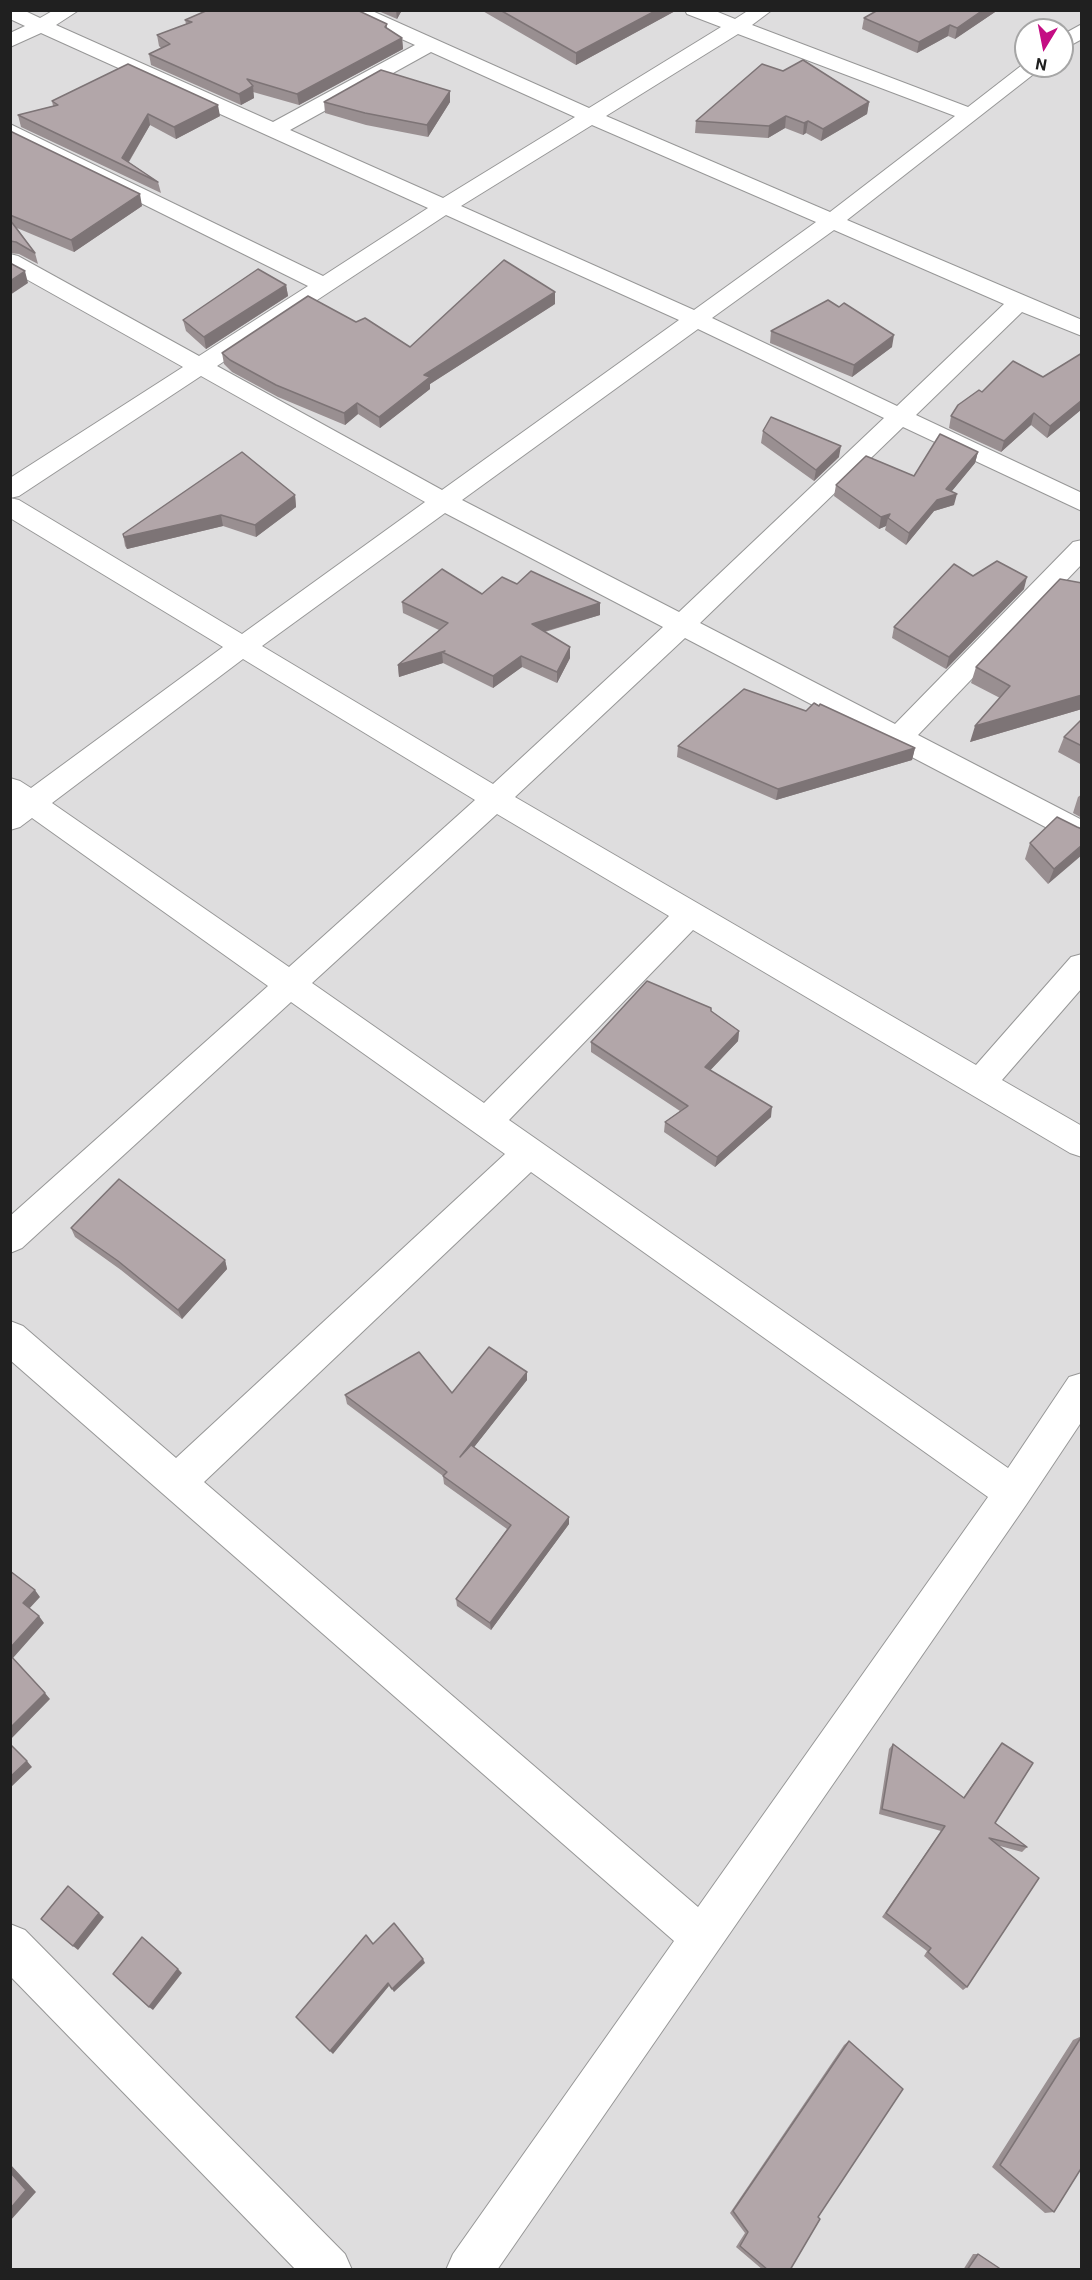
<!DOCTYPE html>
<html>
<head>
<meta charset="utf-8">
<style>
	body { margin:0 }
	#map { position:relative; width:1092px; height:2280px; overflow:hidden; background:#f0e8e8; font-family:Roboto,sans-serif }
	canvas { display:block }
	.frame { position:absolute; inset:0; border:12px solid #202020; pointer-events:none }
	.north { position:absolute; left:1014px; top:18px; width:60px; height:60px; box-sizing:border-box; background:#fff; border:2px solid #a6a6a6; border-radius:50%; rotate:190deg; font-size:16px; font-weight:700; line-height:24px; text-align:center; color:#202020 }
	.north::after { content:''; display:block; margin:auto; width:21px; height:27px; background:#c40d83; clip-path:polygon(50% 0,100% 100%,50% 72%,0 100%) }
</style>
</head>
<body>
<div id="map">
<canvas width="1092" height="2280"></canvas>
<div class="frame"></div>
<div class="north">N</div>
</div>
<script>
const g = document.querySelector('canvas').getContext('2d');
g.lineJoin = 'round';
function fill(path, color) {
  g.fillStyle = color;
  g.fill(path, 'evenodd');
}
function strokePath(path, color, width, dash) {
  g.strokeStyle = color;
  g.lineWidth = width;
  g.lineCap = dash ? 'butt' : 'round';
  g.setLineDash(dash || []);
  g.stroke(path);
}
const residential = new Path2D(`
	M11 11H1081V2269H11ZM1026 30H1062V66H1026Z`);
const minor = new Path2D(`
	M10 10H23L40 18 54 10H79L56 25 273 122 415 45 346 14 344 10H370L589 108 721 27 687 14 685 10H713L735 19 749 10H772L752 25 968 107 1026 62V66H1044L847 220 1082 320V336L1022 312 916 415 1082 493V511L903 427 700 623 895 724 1073 542 1082 540V564L918 735 1082 820V844L1072 841 685 638 515 797 976 1065 1071 957 1082 954V988L1002 1080 1082 1126V1157L1070 1153 693 930 509 1120 1008 1468 1069 1377 1082 1373V1421L1026 1505 497 2270H446L453 2254 674 1941 10 1360V1321L23 1326 176 1458 505 1154 291 1002 22 1248 10 1253V1216L268 986 32 818 20 827 10 830V778L20 781 31 788 223 647 10 518V498L19 500 242 634 425 502 201 376 19 496 10 498V478L183 367 10 270V254L18 256 199 356 308 286 10 138V124L323 276 428 208 41 33 10 47V33L25 26 10 19ZM738 34 955 116 830 212 606 116ZM431 52 575 117 443 198 290 130ZM592 125 816 222 694 310 461 206ZM446 215 679 320 442 490 217 366ZM834 230 1004 304 897 406 712 318ZM698 329 884 418 679 612 462 500ZM445 513 663 627 493 784 262 646ZM243 659 475 800 289 967 52 803ZM497 814 669 916 484 1103 312 983ZM531 1172 988 1497 698 1907 204 1482Z
	M1082 24V39L1062 50V35Z
	M10 1924 25 1930 345 2254 352 2270H296L10 1976Z`);
const wall = new Path2D(`
	M376 10H402L397 19Z
	M481 10H677L576 65Z
	M878 10H998L955 39 948 36 917 53 862 29 864 18Z
	M185 20 387 24V28L402 38 403 49 299 105 253 92 254 98 241 105 151 65 149 54 161 48 159 46 157 35 186 24Z
	M52 101 220 116 176 139 150 125 129 162 158 182 161 193 21 127 18 115 53 106Z
	M324 102H450L428 137 366 125 325 113Z
	M869 102 867 114 821 141 806 133 803 135 785 128 768 138 695 133 696 121Z
	M10 131 142 206 74 252 17 228 35 253 38 264 19 254 10 253Z
	M286 285 288 296 206 349 186 331 183 320Z
	M555 304 430 384V389L380 428 358 414 345 425 278 397 232 372 224 364 222 353 356 322 410 347Z
	M771 331 892 347 852 377 770 343Z
	M1082 353V409L1047 438 1031 425 1001 452 949 428 951 416 1043 377Z
	M763 431 839 457 814 481 761 443Z
	M978 452 975 463 951 492 954 505 934 511 906 545 885 530 886 526 879 529 834 496 836 485 914 476Z
	M295 495 296 507 256 537 223 526 127 549 125 546 123 534Z
	M973 576 1024 589 946 669 892 638 894 627Z
	M1082 583V709L970 742 1000 698 971 683 976 667Z
	M517 584 600 615 545 632 570 647V658L557 683 522 667 493 688 443 663 399 677 398 665 439 630 403 613 402 602 482 594Z
	M806 711 915 748 912 760 776 800 677 757 678 746Z
	M1082 719V765L1058 752 1064 737Z
	M1082 794V818L1073 813 1078 797Z
	M1077 827 1048 884 1025 859 1030 843Z
	M711 1011 739 1031 738 1041 710 1070 771 1117 715 1167 664 1132 665 1122 680 1111 591 1052V1042Z
	M71 1228 225 1260 227 1269 182 1319 121 1270 75 1237Z
	M527 1372V1380L474 1447 569 1524 491 1630 457 1606 456 1599 507 1529 444 1484 443 1476 347 1404 345 1395 452 1393Z
	M1002 1743 995 1823 1027 1847 1022 1852 1000 1846 967 1987 963 1990 924 1956 927 1951 882 1917 941 1831 879 1814 889 1749 893 1744 963 1798Z
	M1082 2036 1054 2212 1045 2213 992 2167 1073 2040Z
	M849 2041 818 2217 790 2270H763L736 2247 745 2233 730 2213 844 2045Z
	M973 2254H978L1002 2270H963Z`);
const shadedWall = new Path2D(`
	M396 10H402L397 19Z
	M657 10H677L576 65V53Z
	M983 10H998L955 39 957 28Z
	M950 25 948 36 917 53 919 42Z
	M402 38 403 49 299 105 297 94Z
	M253 86 254 98 241 105 239 94Z
	M450 91V102L428 137 427 125Z
	M869 102 867 114 821 141 823 129Z
	M218 105 220 116 176 139 174 127Z
	M148 114 150 125 126 166 122 158Z
	M786 116 785 128 768 138 769 126Z
	M808 121 806 133 803 135 804 123Z
	M140 194 142 206 74 252 71 240Z
	M25 271 28 283 10 295V281Z
	M286 285 288 296 206 349 204 337Z
	M555 292V304L430 384V389L380 428 379 417 424 375Z
	M894 335 892 347 852 377 854 365Z
	M1082 400V409L1047 438 1050 426Z
	M357 403 358 414 345 425 344 413Z
	M1034 413 1031 425 1001 452 1004 441Z
	M841 446 839 457 814 481 816 470Z
	M978 452 975 463 947 497 957 494 954 505 934 511 906 545 909 533Z
	M295 495 296 507 256 537 255 525Z
	M890 514 888 518 886 526 879 529 881 517Z
	M221 515 223 526 127 549 124 537Z
	M1027 577 1024 589 946 669 949 657Z
	M600 603V615L532 635V624Z
	M570 647V658L557 683V672Z
	M445 651 442 652 443 663 399 677 398 665Z
	M521 656 522 667 493 688V676Z
	M1082 695V709L970 742 975 726Z
	M915 748 912 760 776 800 778 789Z
	M1082 845V855L1048 884 1054 869Z
	M739 1031 738 1041 704 1077 705 1067Z
	M772 1107 771 1117 715 1167 717 1157Z
	M225 1260 227 1269 182 1319 178 1310Z
	M527 1372V1380L460 1465V1457Z
	M569 1517V1524L491 1630 490 1623Z
	M35 1590 40 1597 28 1610 23 1603Z
	M39 1616 44 1623 13 1658 10 1656V1648Z
	M45 1693 50 1699 10 1740V1728Z
	M27 1761 32 1767 10 1788V1777Z
	M99 1913 104 1917 78 1950 73 1946Z
	M423 1959 425 1963 394 1992 392 1989Z
	M178 1969 182 1973 153 2010 149 2007Z
	M388 1983 389 1986 333 2054 330 2051Z
	M10 2164 36 2192 10 2221Z`);
const building = new Path2D(`
	M208 10H357L387 24 385 27 402 38 297 94 247 79 253 86 239 94 149 54 170 44 157 35 192 22 185 20Z
	M500 10H657L576 53Z
	M878 10H983L957 28 950 25 919 42 864 18Z
	M803 60 869 102 823 129 808 121 804 123 786 116 769 126 696 121 762 64 783 71Z
	M128 64 218 105 174 127 148 114 122 158 158 182 18 115 58 105 52 101Z
	M381 70 450 91 427 125 365 113 324 102Z
	M10 131 140 194 71 240 10 215Z
	M10 220 35 253 16 242 10 241Z
	M504 260 555 292 424 375 430 377 379 417 357 403 344 413 276 385 230 360 222 353 308 296 356 322 365 318 410 347Z
	M10 263 25 271 10 281Z
	M258 269 286 285 204 337 183 320Z
	M828 300 839 307 844 303 894 335 854 365 771 331Z
	M1082 353V400L1050 426 1034 413 1004 441 951 416 958 405 979 390 982 392 1013 361 1043 377Z
	M771 417 841 446 816 470 763 431Z
	M940 434 978 452 946 489 957 494 937 500 909 533 888 518 890 514 881 517 836 485 866 456 914 476Z
	M242 452 295 495 255 525 221 515 124 537 123 534Z
	M997 561 1027 577 949 657 894 627 954 564 973 576Z
	M442 569 482 594 502 577 517 584 531 571 600 603 532 624 570 647 557 672 521 656 493 676 442 652 445 651 398 665 448 623 402 602Z
	M1060 579 1082 583V695L975 726 1010 686 976 667Z
	M744 689 806 711 814 703 819 706 820 704 915 748 778 789 678 746Z
	M1082 719V746L1064 737Z
	M1057 817 1077 827 1082 829V845L1054 869 1030 843Z
	M647 981 711 1008V1011L739 1031 705 1067 772 1107 717 1157 665 1122 688 1106 591 1042Z
	M119 1179 225 1260 178 1310 118 1261 71 1228Z
	M489 1347 527 1372 460 1457 471 1445 569 1517 490 1623 456 1599 511 1525 443 1476 447 1472 345 1395 419 1352 452 1393Z
	M10 1571 35 1590 23 1603 39 1616 10 1648Z
	M10 1655 45 1693 10 1728Z
	M1002 1743 1033 1763 995 1823 1027 1847 989 1838 1039 1878 967 1987 928 1952 931 1948 886 1913 945 1826 882 1809 893 1744 964 1798Z
	M10 1744 27 1761 10 1777Z
	M68 1886 99 1913 73 1946 41 1919Z
	M394 1923 423 1959 392 1989 388 1983 330 2051 296 2017 366 1935 373 1944Z
	M142 1937 178 1969 149 2007 113 1974Z
	M1082 2036V2167L1054 2212 1000 2165Z
	M849 2041 903 2089 818 2217 820 2219 790 2270H768L740 2246 748 2232 733 2211Z
	M10 2172 26 2190 10 2209Z
	M978 2254 1002 2270H967Z`);
fill(residential, '#deddde');
strokePath(minor, '#979797', 2);
fill(minor, '#fff');
fill(wall, '#998f91');
fill(shadedWall, '#7d7476');
fill(building, '#b2a6a9');
strokePath(building, '#7d7476', 1.5);
</script>
</body>
</html>
